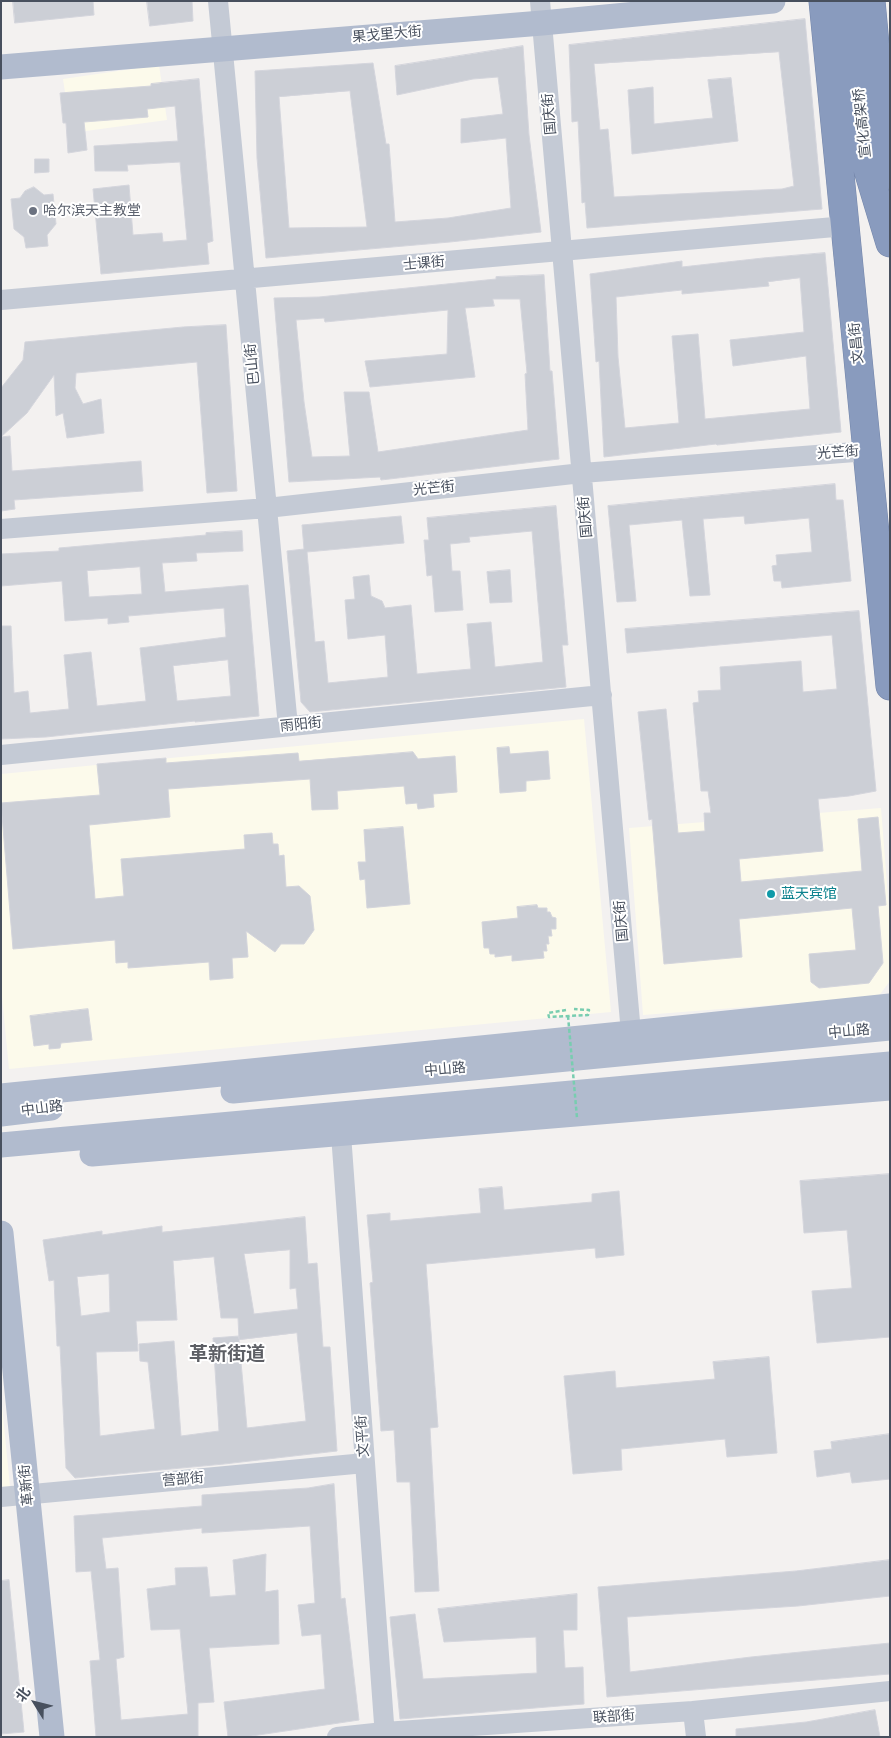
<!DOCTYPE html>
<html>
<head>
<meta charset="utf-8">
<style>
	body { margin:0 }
	#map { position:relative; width:891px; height:1738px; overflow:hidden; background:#f3f1f0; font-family:"DM Sans","Noto Sans SC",sans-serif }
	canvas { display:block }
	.frame { position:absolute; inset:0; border:2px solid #48505e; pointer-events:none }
	.north { position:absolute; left:10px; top:1678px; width:50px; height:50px; -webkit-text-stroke:4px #fff; paint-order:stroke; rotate:306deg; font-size:14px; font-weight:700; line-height:20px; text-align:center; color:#48505e }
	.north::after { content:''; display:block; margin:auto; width:18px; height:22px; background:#48505e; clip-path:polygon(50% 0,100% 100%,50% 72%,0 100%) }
</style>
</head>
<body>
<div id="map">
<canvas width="891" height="1738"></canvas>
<div class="frame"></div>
<div class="north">北</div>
</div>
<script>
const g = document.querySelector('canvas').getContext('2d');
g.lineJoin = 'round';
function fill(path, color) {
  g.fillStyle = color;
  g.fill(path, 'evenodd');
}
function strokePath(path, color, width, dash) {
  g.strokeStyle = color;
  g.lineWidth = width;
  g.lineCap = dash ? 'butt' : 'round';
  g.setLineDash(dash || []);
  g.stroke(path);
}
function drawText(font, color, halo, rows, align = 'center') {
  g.font = font + ' "DM Sans","Noto Sans SC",sans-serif';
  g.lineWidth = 4;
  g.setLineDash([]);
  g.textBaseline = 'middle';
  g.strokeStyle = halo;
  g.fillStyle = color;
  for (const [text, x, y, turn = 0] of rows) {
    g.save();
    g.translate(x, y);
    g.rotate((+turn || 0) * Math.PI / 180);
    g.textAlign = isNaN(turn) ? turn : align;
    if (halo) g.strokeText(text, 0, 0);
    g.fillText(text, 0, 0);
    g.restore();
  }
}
const commercial = new Path2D(`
	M159 65 167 120 71 133 63 79Z
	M584 719 611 1012 9 1069 1 986V774Z
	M881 808 890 922V981L878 997 643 1015 629 828Z
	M1 1395 10 1487 1 1488Z`);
const building = new Path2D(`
	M13 1H93L94 15 15 23Z
	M147 1H192L193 21 150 26Z
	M805 19 822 209 587 228 585 202 582 203 578 121 572 122 569 45ZM779 52 794 186 782 189 614 197 608 129 600 130 594 64Z
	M523 46 529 135 541 232 450 242 266 258 257 158 255 71 373 63 386 144H389L395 222 448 218 511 208 506 138 461 143V119L503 114 498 77 473 79 397 95 395 66ZM350 91 367 227 289 228 279 97Z
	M731 78 738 141 632 154 628 90 653 87 654 124 713 118 708 80Z
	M199 79 213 241 207 243 209 264 101 274 93 189 129 185 133 235 162 233 163 242 187 240 180 162 127 165 128 171H95L94 146 178 141 175 106 147 109 148 117 84 122 87 150 68 153 66 123H63L60 93 151 86V84Z
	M35 159H49V172L35 173Z
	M34 187 44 195 53 194 56 224 47 235 48 246 26 248 24 237 14 229 11 199 20 198 25 191Z
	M825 253 841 432 717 445 716 444 604 457 599 361 596 362 590 274 682 261V267L763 258ZM800 278 804 332 730 340 733 366 806 356 810 409 705 419 698 334 672 336 679 423 625 428 618 357 616 297 682 290V294L769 286 768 282Z
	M544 275 550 371H552L559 459 381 480 380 477 289 482 274 298 319 297 496 279V277ZM493 299H520L527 373 525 374 528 430 378 452 369 392H344L350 456 312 457 304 402 296 320 324 318 325 322 448 310 447 354 365 361 370 387 475 377 465 308 494 306Z
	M226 325 237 491 207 493 197 362 76 373 75 388 83 404 101 399 104 433 67 438 63 413 56 416 54 375 27 413 1 437 10 436 12 471 141 461 143 491 14 500 15 509 1 511V388L23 360 25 342 183 327Z
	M835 484 836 500H843L851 581 782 588 781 581H774L772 566 777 565 776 555 812 552 809 518 745 524 744 516 703 519 710 595 690 596 682 520 629 525 636 601 617 602 608 506Z
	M556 506 568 645H562L566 687 310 712 301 702 287 551 304 549 302 525 401 516 404 543 307 552 315 642 324 641 328 683 388 677 385 635 348 639 345 600 355 599 353 577 369 575 371 596 382 601 385 608 411 605 417 674 471 669 467 624 491 622 495 667 543 662 532 531 469 537 470 542 450 544 452 571H460L463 610 435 612 432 575 427 576 424 540H429L427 518Z
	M242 531 243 551 196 553 197 561 162 563 165 592 248 585 259 716 195 722V721L46 737 1 739V626H11L14 693 28 691 30 713 69 709 64 655 91 652 97 706 146 701 140 648 226 637 224 608 128 616 129 622 108 624V618L65 621 62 581 1 586V554L59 551V548L206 535V533ZM140 567 142 594 89 597 87 571ZM228 660 231 696 177 701 173 666Z
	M510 570 512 602 490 603 487 572Z
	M859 611 876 791 849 796 818 799 823 851 739 859 741 882 862 871 858 819 878 817 886 905 878 906 883 963 869 983 819 988 811 982 809 954 856 950 852 908 739 919 742 957 664 964 652 819 649 820 638 712 666 709 678 833 705 831 704 813H711L708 791H701L693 703 699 702 698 691 721 690 720 667 801 661 803 692 837 689 832 635 627 653 625 629Z
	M509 747 510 754 548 751 550 779 526 781V791L500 793 497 748Z
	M413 752 418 759 455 756 457 792 433 794 434 807 418 809 417 803 406 804 404 786 337 791 338 809 312 810 310 779 168 789 170 817 89 825 95 899 124 896 121 859 245 849 244 835 272 833 273 844H278L279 856 284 855 286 887 299 886 310 896 314 930 304 944H281L275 952 246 931 248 957 232 958 233 978 210 980 209 962 128 968V962L116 963 115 940 13 949 1 803 100 795 97 764 166 758V763L298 753 299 761Z
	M403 827 410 904 367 908 365 879 360 880 358 862H366L364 830Z
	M537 905 538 908H547V912H550L552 917 556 918V929H551L552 936H548L549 944H546L547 951H543L544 958 512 961V955L495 957V954H490L489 948H484L482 922 518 918 517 907Z
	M88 1009 92 1040 61 1043 60 1048 49 1049V1044L34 1046 30 1016Z
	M890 1174V1337L817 1343 812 1291 852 1288 847 1230 804 1233 800 1181Z
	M502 1187 504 1210 592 1202V1194L619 1191 624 1255 596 1258 595 1248 426 1264 438 1427 430 1428 439 1591 415 1592 410 1482H397L394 1430 381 1431 370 1283 373 1282 367 1215 390 1213V1221L481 1213 479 1189Z
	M305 1217 308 1264 317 1263 323 1347H330L337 1451 224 1464 75 1478 66 1468 60 1346H57L54 1280 49 1281 43 1240 102 1231V1235L162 1226V1232ZM290 1250V1289L296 1288 298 1309 254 1314 244 1254ZM214 1257 221 1318H238L239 1339V1336L213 1338 219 1431 181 1436 174 1341 139 1344 140 1361 148 1362 155 1429 100 1436 96 1352 138 1351 136 1321 177 1320 173 1261ZM109 1274 110 1312 81 1316 77 1277ZM297 1333 306 1421 247 1428 239 1340Z
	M769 1357 777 1453 727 1457 725 1439 621 1449 622 1470 573 1474 564 1376 615 1371 616 1388 715 1379 713 1362Z
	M890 1434V1479L852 1483 850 1472 817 1477 814 1451 832 1449 831 1442Z
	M334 1484 341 1599 345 1598 359 1720 245 1737H228L224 1702 325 1689 321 1634 302 1636 298 1605 315 1603 310 1526 202 1533V1528L102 1538 106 1569 118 1568 124 1657 116 1659 121 1720 188 1714 180 1629 151 1630 147 1589 176 1585 175 1568 207 1567 210 1597 236 1595 233 1560 266 1554 265 1592 278 1590 279 1644 209 1648 214 1702 198 1703V1737H96L90 1661 100 1660 91 1571 76 1572 74 1516 202 1506V1495L308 1488Z
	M890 1560V1596L798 1606 627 1617 630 1672 751 1657 890 1643V1674L607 1697 598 1587 796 1571Z
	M9 1580 24 1732 1 1734V1581Z
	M577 1594V1630H563L565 1668 583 1667 584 1704 400 1719 390 1617 415 1614 423 1679 537 1673 536 1637 444 1642 438 1609Z
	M875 1710 880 1737H736V1729L806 1722Z`);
const path = new Path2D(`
	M566 1010 548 1013 549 1017 588 1015 589 1010 574 1009`);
const minor = new Path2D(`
	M218 1 288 726
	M540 1 631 1033
	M1 300 846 226
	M1 529 267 508 582 473 868 451
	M1 755 602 695
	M341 1134 385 1737
	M1 1497 365 1463
	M693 1711 696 1737
	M337 1737 384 1732 693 1711 890 1691`);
const major = new Path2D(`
	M1 67 542 23 773 1
	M233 1091 890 1028
	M1 1096 631 1033 890 1006
	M1 1114 51 1108
	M1 1145 890 1064
	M92 1154 890 1088
	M1 1233 52 1737`);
const highway = new Path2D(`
	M823 1 890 686
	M850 1 867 167 890 243
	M871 1 887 174`);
const pathBridge = new Path2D(`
	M568 1016 577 1118`);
const markers = [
	[33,211,5,"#6b7280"],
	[771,894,5,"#0f9aa8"]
];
const streetNames = [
	["果戈里大街",387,35,-5],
	["国庆街",550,114,-95],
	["宣化高架桥",863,123,-96],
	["士课街",424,264,-5],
	["文昌街",857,343,-96],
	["巴山街",253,364,-96],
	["光芒街",838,453,-4],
	["光芒街",434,489,-6],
	["国庆街",586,517,-95],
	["雨阳街",301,725,-6],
	["国庆街",622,921,-95],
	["中山路",849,1032,-5],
	["中山路",445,1070,-5],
	["中山路",42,1109,-7],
	["文平街",363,1436,-94],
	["营部街",183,1480,-5],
	["革新街",27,1485,-96],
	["联部街",614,1717,-4]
];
const worshipNames = [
	["哈尔滨天主教堂",43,211]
];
const cultureNames = [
	["蓝天宾馆",781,894]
];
const districtNames = [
	["革新街道",227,1355]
];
fill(commercial, '#fcfaeb');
fill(building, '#cccfd6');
strokePath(building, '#d4d5dc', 1);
strokePath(highway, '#7486aa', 29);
strokePath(path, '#78cdb0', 2.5, [4, 2.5]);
strokePath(minor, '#c4cad5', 20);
strokePath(major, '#b1bbce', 25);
strokePath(highway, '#899bbe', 28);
strokePath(pathBridge, '#78cdb0', 2.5, [4, 2.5]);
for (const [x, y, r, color] of markers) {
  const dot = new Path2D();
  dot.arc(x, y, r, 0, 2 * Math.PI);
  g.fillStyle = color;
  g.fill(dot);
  strokePath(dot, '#fff', 2);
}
drawText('14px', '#48505e', '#fff', streetNames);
drawText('14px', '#5b616d', '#fff', worshipNames, 'left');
drawText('14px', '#0d838f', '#fff', cultureNames, 'left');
drawText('bold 19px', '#5d5f65', '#fff', districtNames);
</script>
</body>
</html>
